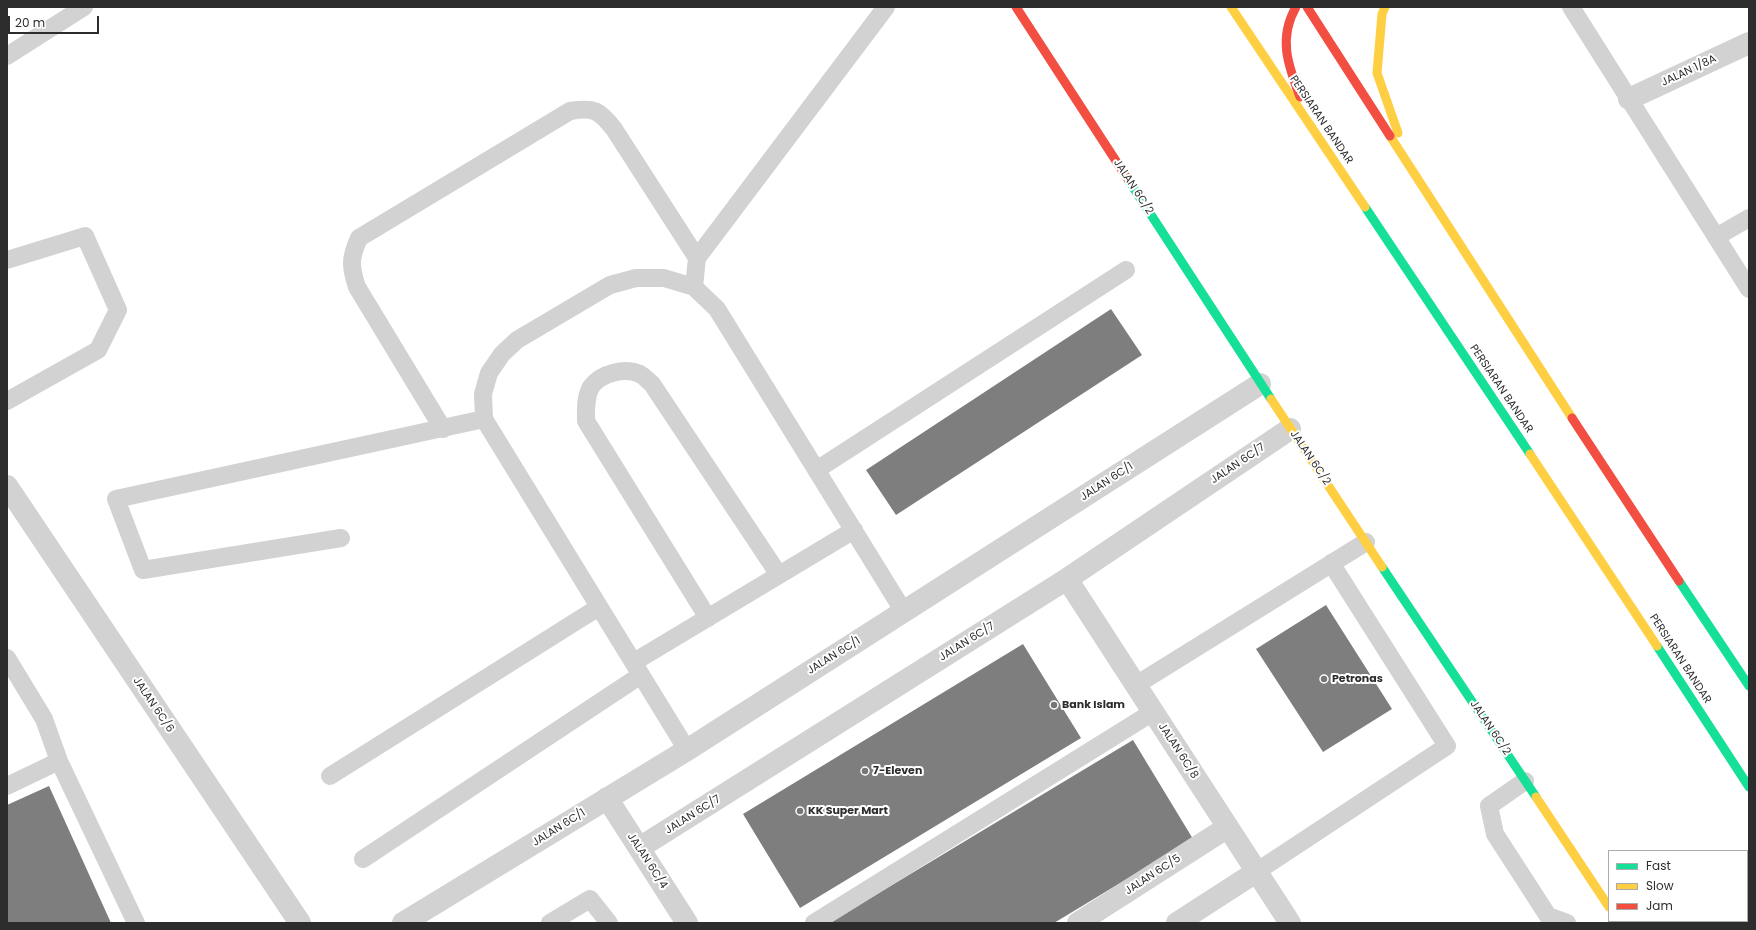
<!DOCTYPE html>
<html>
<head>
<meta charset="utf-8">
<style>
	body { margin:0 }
	#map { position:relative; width:1756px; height:930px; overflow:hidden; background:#fff; font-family:Poppins,sans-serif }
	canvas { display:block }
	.frame { position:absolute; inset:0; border:8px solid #2d2d2d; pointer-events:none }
	.legend { position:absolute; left:1608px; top:850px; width:140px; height:72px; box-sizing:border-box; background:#fff; border:1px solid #ababab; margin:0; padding:5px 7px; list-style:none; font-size:12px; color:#2d2d2d }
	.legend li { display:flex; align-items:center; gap:8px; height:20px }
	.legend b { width:20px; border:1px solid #ababab }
	.scale { position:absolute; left:8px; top:16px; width:91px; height:18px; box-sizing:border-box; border:2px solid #2d2d2d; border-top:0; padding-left:5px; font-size:12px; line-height:14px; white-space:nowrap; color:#2d2d2d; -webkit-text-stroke:3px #fff; paint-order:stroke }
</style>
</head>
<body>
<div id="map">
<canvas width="1756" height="930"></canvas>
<div class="frame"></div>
<ul class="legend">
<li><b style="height:5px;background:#16e098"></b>Fast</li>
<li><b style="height:5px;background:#ffcf43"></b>Slow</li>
<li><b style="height:5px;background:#f24e42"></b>Jam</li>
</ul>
<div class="scale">20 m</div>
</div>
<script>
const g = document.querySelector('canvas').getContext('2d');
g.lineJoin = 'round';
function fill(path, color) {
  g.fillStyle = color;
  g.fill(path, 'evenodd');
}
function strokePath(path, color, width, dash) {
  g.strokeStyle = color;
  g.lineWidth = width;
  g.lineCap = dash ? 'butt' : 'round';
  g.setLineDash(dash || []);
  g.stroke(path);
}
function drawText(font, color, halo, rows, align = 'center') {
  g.font = font + ' Poppins,sans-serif';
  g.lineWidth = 4;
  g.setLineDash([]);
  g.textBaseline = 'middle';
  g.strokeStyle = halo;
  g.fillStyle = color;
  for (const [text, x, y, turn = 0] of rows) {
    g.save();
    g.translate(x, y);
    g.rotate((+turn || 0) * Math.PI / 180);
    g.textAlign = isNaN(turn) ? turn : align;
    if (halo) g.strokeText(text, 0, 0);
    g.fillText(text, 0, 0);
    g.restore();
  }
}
const building = new Path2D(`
	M1111 309 1142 355 896 515 866 470Z
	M1326 605 1392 709 1323 752 1256 649Z
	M1023 644 1081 738 800 908 743 814Z
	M1133 740 1193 839 1054 923H829Z
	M49 786 111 923H7V805Z`);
const lane = new Path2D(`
	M1571 7 1749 289
	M7 56 84 7
	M1716 237 1749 218
	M697 258 886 7
	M7 260 85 236 118 310 98 350 7 401
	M443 429 357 287C350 266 350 258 359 238L570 111C594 107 599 110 614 129L697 258 694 287
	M818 469 1126 270
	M341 538 143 570 116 499 484 419
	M708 618 586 421C586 410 585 397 591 387 601 373 625 367 640 374 644 376 648 381 652 384L779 575
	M7 658 44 719 59 761 136 923
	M634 662 854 530
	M1136 685 1366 542
	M687 750 484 419 483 394 489 373 502 354 517 340 610 285 636 278H664L694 287 717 309 904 612
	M330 776 599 607
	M1525 781 1489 806 1495 834 1548 916 1567 923
	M7 786 59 761
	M363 859 641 675
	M1256 872 1447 746 1331 563
	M550 923 590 899 609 923
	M814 923 1153 712`);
const street = new Path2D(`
	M1629 99 1749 43
	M7 486 300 923
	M1067 579 1290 923
	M607 798 687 923
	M639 848 1067 579 1290 429
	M1619 921 1620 923
	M403 923 687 750 1260 384
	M1078 923 1228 827
	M1177 923 1256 872`);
const fast = new Path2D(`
	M1129 181 1271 399
	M1365 207 1530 454
	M1382 567 1536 797
	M1679 581 1749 686
	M1657 646 1749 787`);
const slow = new Path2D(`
	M1231 7 1365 207
	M1385 7 1382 14 1377 73 1398 133
	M1390 136 1572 418
	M1271 399 1382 567
	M1530 454 1657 646
	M1536 797 1609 907`);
const jam = new Path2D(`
	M1016 7 1129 181
	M1296 7C1278 38 1288 65 1300 97
	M1307 7 1390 136
	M1572 418 1679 581`);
const markers = [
	[1324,679,4,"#767676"],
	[1054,705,4,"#767676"],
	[865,771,4,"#767676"],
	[800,811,4,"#767676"]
];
const streetNames = [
	["JALAN 1/8A",1689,71,-25],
	["PERSIARAN BANDAR",1321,120,56],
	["JALAN 6C/2",1133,187,57],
	["PERSIARAN BANDAR",1501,389,56],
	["JALAN 6C/2",1310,458,56],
	["JALAN 6C/7",1238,464,-34],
	["JALAN 6C/1",1107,482,-33],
	["JALAN 6C/7",967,642,-32],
	["JALAN 6C/1",834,656,-32],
	["PERSIARAN BANDAR",1680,659,57],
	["JALAN 6C/6",153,705,56],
	["JALAN 6C/2",1490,728,56],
	["JALAN 6C/8",1178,751,57],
	["JALAN 6C/7",693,815,-32],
	["JALAN 6C/1",559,828,-32],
	["JALAN 6C/4",647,861,57],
	["JALAN 6C/5",1153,875,-33]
];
const poiNames = [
	["Petronas",1332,679],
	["Bank Islam",1062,705],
	["7-Eleven",873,771],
	["KK Super Mart",808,811]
];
fill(building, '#7e7e7e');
strokePath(lane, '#d2d2d2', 18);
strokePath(street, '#d2d2d2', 22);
strokePath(fast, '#16e098', 9);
strokePath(slow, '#ffcf43', 9);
strokePath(jam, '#f24e42', 9);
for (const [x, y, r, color] of markers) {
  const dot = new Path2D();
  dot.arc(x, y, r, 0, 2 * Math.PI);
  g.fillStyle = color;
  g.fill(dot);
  strokePath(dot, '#fff', 1.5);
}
drawText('11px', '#2d2d2d', '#fff', streetNames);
drawText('bold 11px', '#2d2d2d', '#fff', poiNames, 'left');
</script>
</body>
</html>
